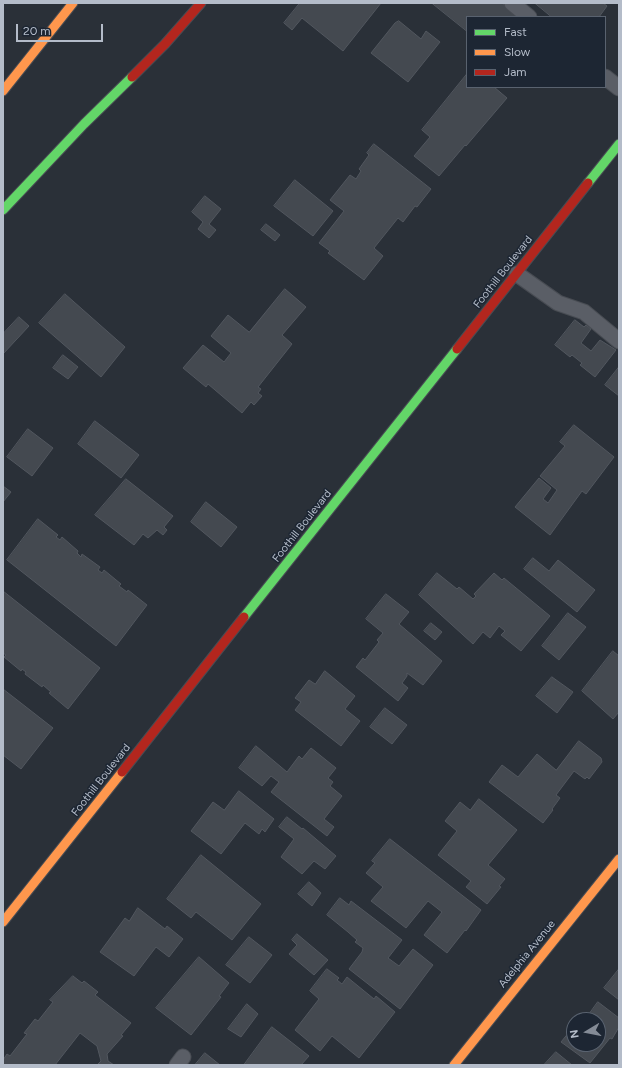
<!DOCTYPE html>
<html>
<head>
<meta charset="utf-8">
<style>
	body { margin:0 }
	#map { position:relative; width:622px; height:1068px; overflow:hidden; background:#2a3038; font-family:Figtree,sans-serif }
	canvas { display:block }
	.frame { position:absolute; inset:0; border:4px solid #b4bcc9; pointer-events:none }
	.legend { position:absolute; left:466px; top:16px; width:140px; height:72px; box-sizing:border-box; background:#1d2633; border:1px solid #59626f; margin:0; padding:5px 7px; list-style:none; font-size:12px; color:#b4bcc9 }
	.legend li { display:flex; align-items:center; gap:8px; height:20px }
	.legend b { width:20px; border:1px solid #59626f }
	.north { position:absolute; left:566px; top:1012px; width:40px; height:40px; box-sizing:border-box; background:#1d2633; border:1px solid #59626f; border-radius:50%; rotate:260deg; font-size:11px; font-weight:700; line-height:16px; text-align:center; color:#b4bcc9 }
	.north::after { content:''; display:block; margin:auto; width:14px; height:18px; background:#848b96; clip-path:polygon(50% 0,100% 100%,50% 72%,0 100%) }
	.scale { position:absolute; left:16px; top:24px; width:87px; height:18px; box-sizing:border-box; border:2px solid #b4bcc9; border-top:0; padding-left:5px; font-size:12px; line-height:14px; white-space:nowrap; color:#b4bcc9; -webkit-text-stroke:3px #1d2633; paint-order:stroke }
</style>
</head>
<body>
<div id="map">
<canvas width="622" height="1068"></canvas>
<div class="frame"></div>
<ul class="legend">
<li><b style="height:5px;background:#63d668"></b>Fast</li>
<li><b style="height:5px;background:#ff974d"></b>Slow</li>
<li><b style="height:5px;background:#b3261e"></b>Jam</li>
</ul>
<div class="north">N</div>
<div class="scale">20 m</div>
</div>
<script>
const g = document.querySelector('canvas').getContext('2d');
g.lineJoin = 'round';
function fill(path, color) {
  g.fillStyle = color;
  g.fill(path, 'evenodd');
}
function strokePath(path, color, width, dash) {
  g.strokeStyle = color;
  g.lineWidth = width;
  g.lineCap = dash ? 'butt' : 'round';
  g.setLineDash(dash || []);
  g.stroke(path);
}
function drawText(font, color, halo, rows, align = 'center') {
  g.font = font + ' Figtree,sans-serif';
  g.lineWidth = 3;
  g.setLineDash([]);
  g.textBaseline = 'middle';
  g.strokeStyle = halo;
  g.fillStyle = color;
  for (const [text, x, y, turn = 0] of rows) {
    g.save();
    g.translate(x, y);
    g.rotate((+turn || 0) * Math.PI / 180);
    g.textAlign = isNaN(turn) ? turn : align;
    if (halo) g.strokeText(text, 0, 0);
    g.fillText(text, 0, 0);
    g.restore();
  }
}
const building = new Path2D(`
	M300 3H381L343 51 302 18 292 30 284 23Z
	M432 3H502L520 17H467V31Z
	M535 3H603L607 6 599 17H552Z
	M399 21 421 39 426 31 440 42 408 82 371 53 395 23Z
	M467 74V87H494L507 98 466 146 465 145 439 176 414 156 430 137 422 130Z
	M374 144 431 189 417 207 415 206 403 222 398 218 374 248 383 256 364 280 328 253 330 251 319 243 344 211 330 200 350 175 356 179 361 171 359 169 369 155 367 153Z
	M295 180 333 211 313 236 274 206Z
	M205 196 221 209 209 224 216 230 209 238 198 229 203 222 192 212Z
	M266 224 280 235 275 241 261 230Z
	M285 289 306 307 282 335 292 344 258 387 261 389 258 393 262 396 254 405 251 402 242 413 208 384 206 387 183 368 203 345 224 362 231 353 211 336 228 315 249 332Z
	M65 294 125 347 101 377 39 323Z
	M19 317 29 326 3 354V334Z
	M575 320 584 327 586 325 591 329 581 343 591 351 600 340 616 350 595 377 580 365 582 363 572 355 570 357 555 345Z
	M63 355 78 367 68 379 53 368Z
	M619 367V396L605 385Z
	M95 421 139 455 121 478 78 444Z
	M574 425 614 457 586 494 582 491 550 535 515 507 539 478 551 488 543 499 548 503 557 490 540 476 565 446 560 442Z
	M28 429 53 448 32 476 7 457Z
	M126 479 173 516 164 527 167 530 163 535 157 530 148 538 143 534 134 545 95 515Z
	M3 486 11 492 3 502Z
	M206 502 237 527 221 547 191 522Z
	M38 519 58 535 56 537 60 540 62 537 78 551 77 553 81 557 82 554 100 567 98 570 102 573 104 570 121 584 119 586 127 592 128 590 147 605 116 646 7 560Z
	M533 558 549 571 558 560 595 590 577 612 524 569Z
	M437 573 457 589 459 587 473 599 476 596 474 594 494 573 502 580 504 578 550 616 521 651 501 635 505 631 499 626 490 638 483 632 473 644 419 595Z
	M3 591 100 668 68 709 49 693 51 692 43 685 42 687 25 674 26 672 22 669 21 671 4 657 6 655 3 653Z
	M386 594 409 612 399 624 442 661 423 685 407 673V676L402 683 408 688 398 701 356 667 363 658 365 660 379 642 377 640 383 633 366 619Z
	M568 613 586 627 559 660 542 646Z
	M431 623 442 632 435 640 424 631Z
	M613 651 619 656V712L613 719 582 691Z
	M325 671 355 696 345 709 360 721 341 746 295 710 301 702 295 698 309 680 315 684Z
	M552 677 573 692 557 713 536 696Z
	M3 689 53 728 21 769 3 755Z
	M385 708 407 725 392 744 370 727Z
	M579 741 601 758 602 762 589 779 587 777 585 779 574 771 556 795 560 798 552 809 553 810 543 823 489 782 502 765 518 777 537 754 556 770Z
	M256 746 287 772 299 756 302 759 311 748 336 768 328 778 333 782 330 786 342 796 324 819 334 827 327 836 271 792 279 782 271 776 262 786 239 768Z
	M239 791 274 819 265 832 262 829 259 834 245 823 221 854 191 831 213 802 224 810Z
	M479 799 517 830 488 865 505 879 499 886 501 887 487 904 466 887 471 881 438 855 457 831 445 821 460 802 470 810Z
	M287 817 302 829 303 828 336 856 325 869 314 861 302 874 281 857 294 839 279 827Z
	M390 839 481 910 466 931 465 930 447 953 424 935 442 912 428 901 406 928 371 901 383 887 366 873 375 863 372 861Z
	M201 855 261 904 232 940 196 912 191 918 167 899Z
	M309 882 321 893 312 906 298 894Z
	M340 898 349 905 351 901 402 940 388 958 399 966 413 949 433 965 400 1009 349 969 362 952 363 948 355 942 357 940 348 932 327 915Z
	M138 908 165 929 167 926 183 939 169 957 156 947 134 976 100 952 125 918 129 921Z
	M297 934 328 960 314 975 289 954 297 945 292 940Z
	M249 937 272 955 250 983 226 965Z
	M199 957 229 983 219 996 221 997 191 1035 156 1008Z
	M327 969 339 978 337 980 342 984 347 977 374 999 376 996 395 1012 359 1058 332 1036 320 1051 295 1030 319 999 310 991Z
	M619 969V1000L604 988Z
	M73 976 82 983 84 981 98 992 95 995 131 1023 121 1035 123 1036 107 1054 108 1061 114 1065H97L101 1061 97 1046 80 1033 55 1065H3V1060L7 1054 10 1056 27 1034 24 1033 35 1019 38 1021 53 1002 50 1000Z
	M598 1002 619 1018V1027L612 1039 610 1038 590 1063 561 1042 574 1026V1044H598V1020H585Z
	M247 1004 258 1014 241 1037 228 1029Z
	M272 1027 309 1056 301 1065H244Z
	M556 1052 572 1065H544Z
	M205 1053 220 1065H195Z`);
const lane = new Path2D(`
	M512 3 529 17
	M605 77 619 88
	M517 274 558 303 584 312 619 341
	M177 1065 183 1057`);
const fast = new Path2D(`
	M588 183 619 144
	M3 210 84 124 132 77
	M244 617 457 349`);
const slow = new Path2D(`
	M3 91 73 3
	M3 922 122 772
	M454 1065 619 859`);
const jam = new Path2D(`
	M132 77 165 44 201 3
	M457 349 588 183
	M122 772 244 617`);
const streetNames = [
	["Foothill Boulevard",503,272,-52],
	["Foothill Boulevard",302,526,-52],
	["Foothill Boulevard",101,780,-52],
	["Adelphia Avenue",527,954,-51]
];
fill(building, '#444950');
strokePath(building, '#52575f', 1);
strokePath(lane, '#484c53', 17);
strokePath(fast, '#484c53', 11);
strokePath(slow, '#484c53', 11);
strokePath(jam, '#484c53', 11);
strokePath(lane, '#5a5e66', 15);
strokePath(fast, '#63d668', 9);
strokePath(slow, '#ff974d', 9);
strokePath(jam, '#b3261e', 9);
drawText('11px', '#b4bcc9', '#1d2633', streetNames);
</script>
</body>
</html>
